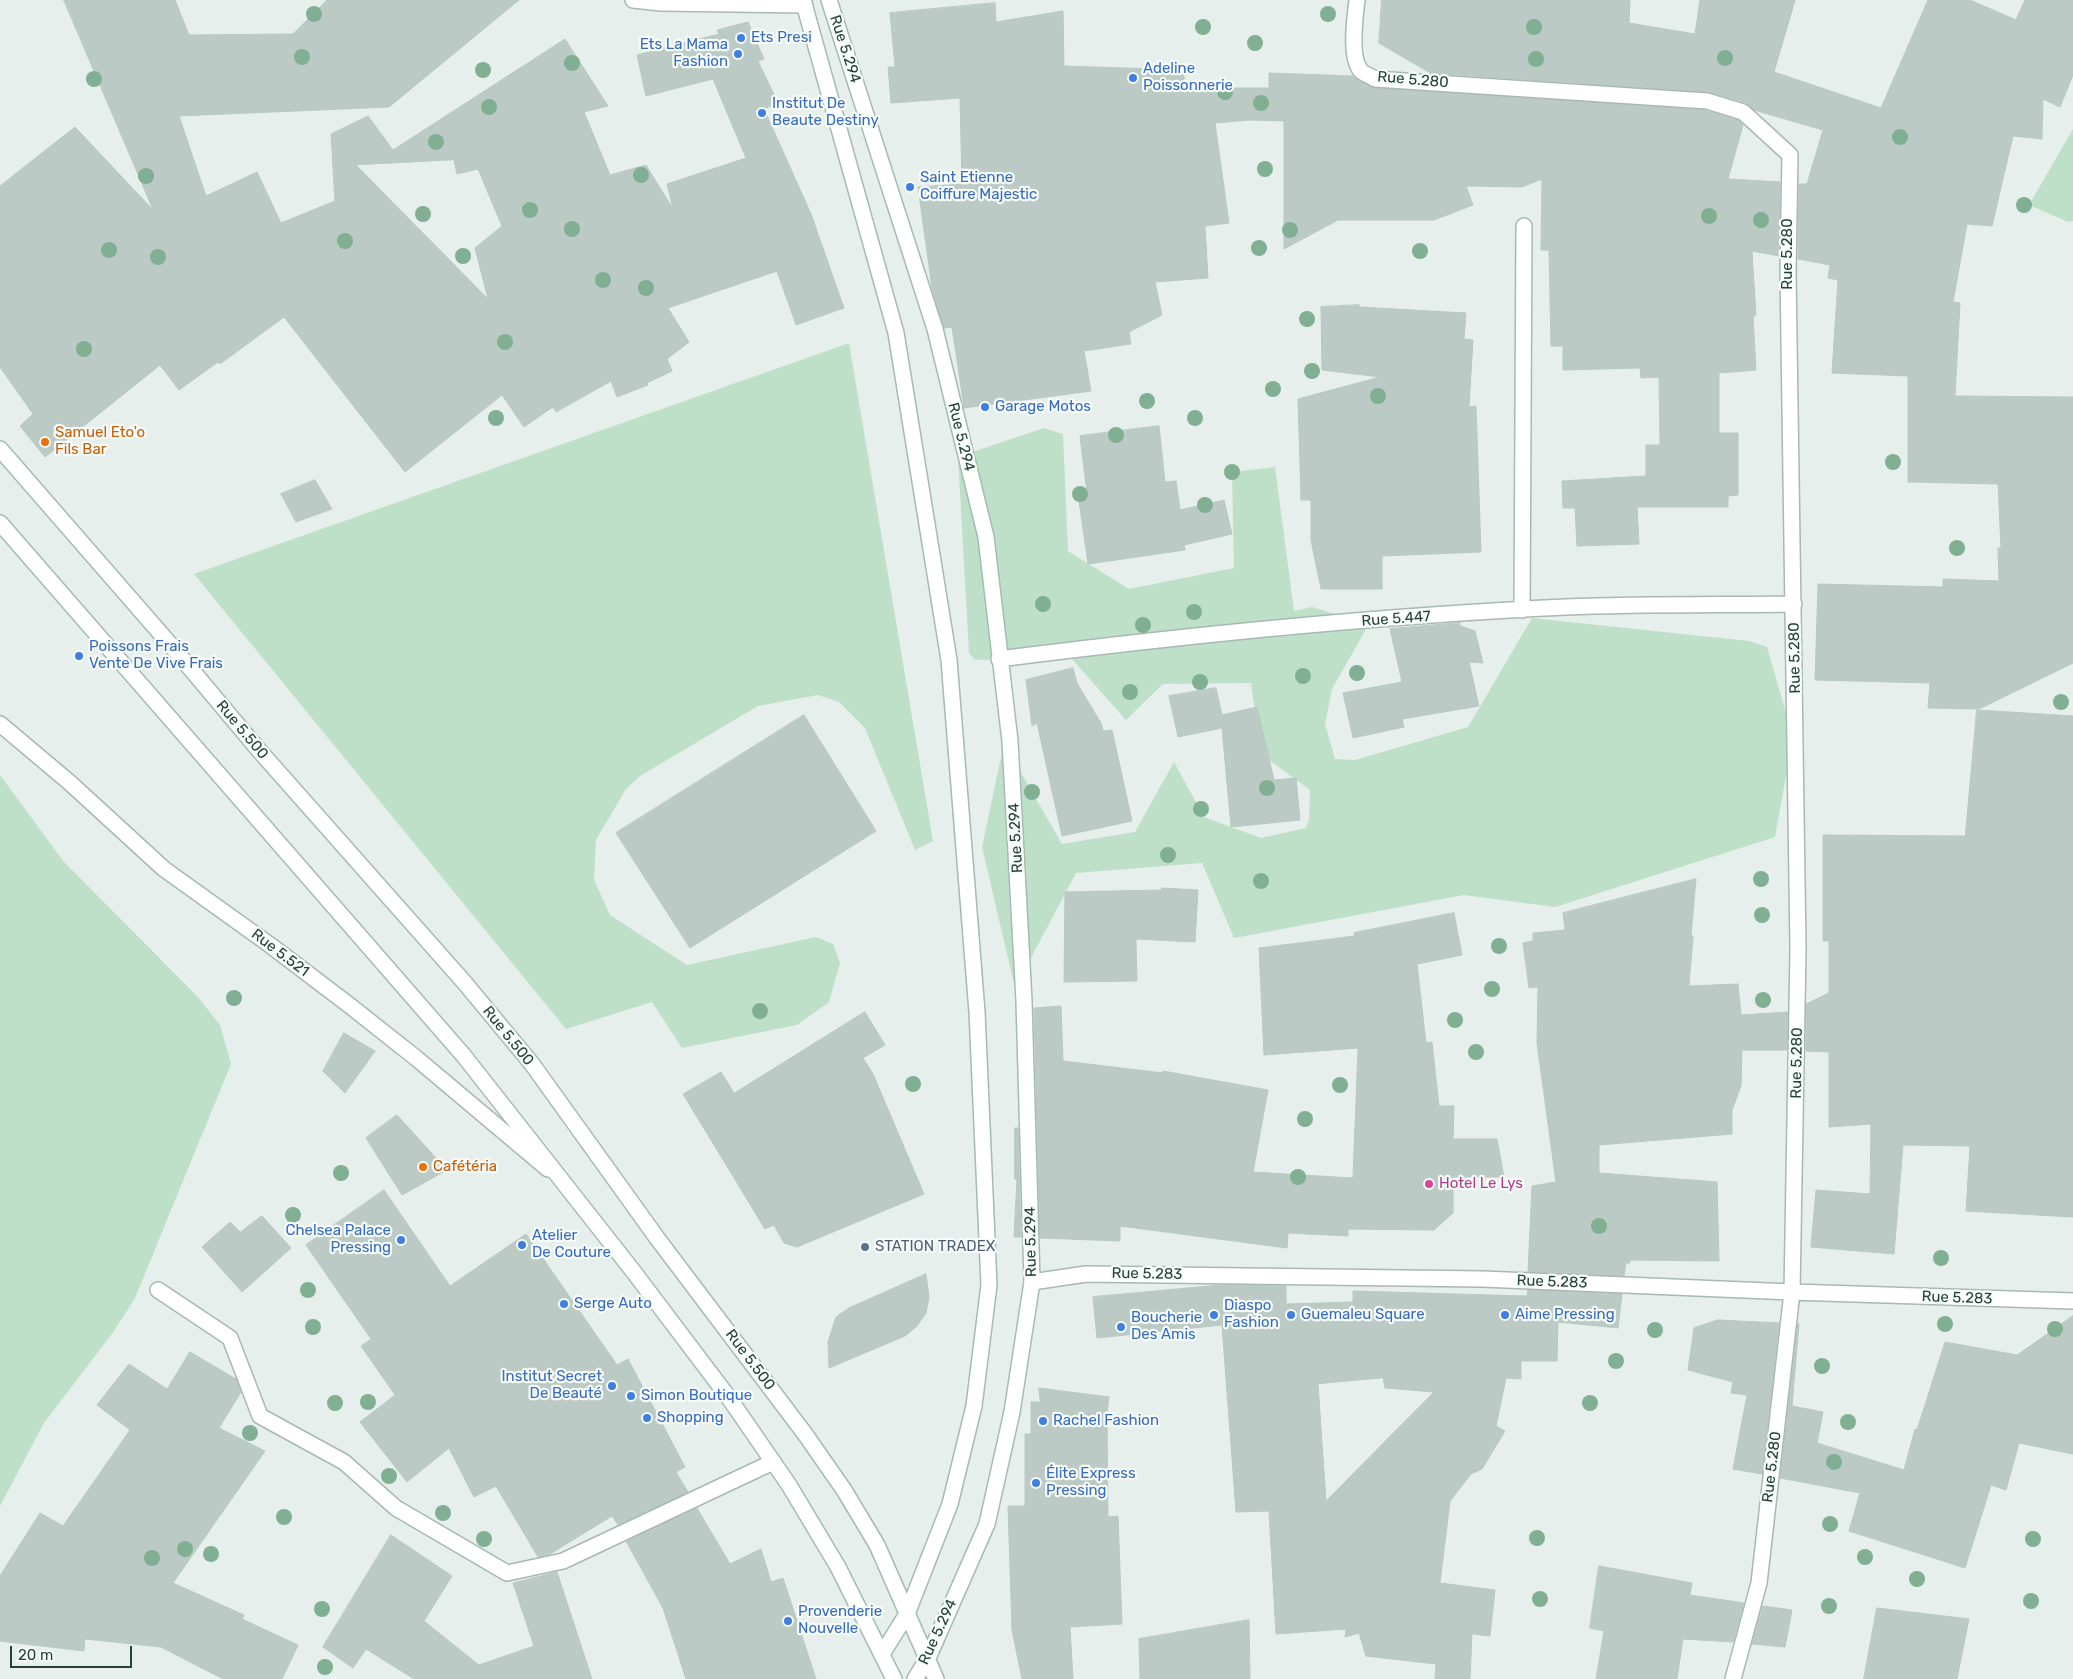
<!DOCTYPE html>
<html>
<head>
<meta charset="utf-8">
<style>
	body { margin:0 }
	#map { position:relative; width:2073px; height:1679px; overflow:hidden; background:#e6efeb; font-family:Rubik,sans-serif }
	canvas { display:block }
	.scale { position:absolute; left:10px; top:1646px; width:122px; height:22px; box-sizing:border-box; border:2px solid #24423a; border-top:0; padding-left:6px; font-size:15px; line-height:18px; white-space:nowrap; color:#24423a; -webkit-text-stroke:4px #f7fbf9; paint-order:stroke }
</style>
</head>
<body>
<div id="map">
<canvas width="2073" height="1679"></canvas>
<div class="scale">20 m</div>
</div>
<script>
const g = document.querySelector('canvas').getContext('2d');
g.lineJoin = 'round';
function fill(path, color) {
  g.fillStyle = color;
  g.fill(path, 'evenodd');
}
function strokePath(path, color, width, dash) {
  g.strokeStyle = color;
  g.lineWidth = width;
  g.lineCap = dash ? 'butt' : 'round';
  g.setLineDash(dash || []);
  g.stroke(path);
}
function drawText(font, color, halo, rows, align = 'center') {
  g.font = font + ' Rubik,sans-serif';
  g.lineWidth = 4.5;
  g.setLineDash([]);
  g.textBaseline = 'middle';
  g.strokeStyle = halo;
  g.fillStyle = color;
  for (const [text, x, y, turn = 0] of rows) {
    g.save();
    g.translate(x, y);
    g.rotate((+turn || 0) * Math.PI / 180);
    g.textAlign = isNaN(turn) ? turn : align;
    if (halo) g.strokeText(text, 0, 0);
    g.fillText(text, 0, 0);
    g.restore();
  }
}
const green = new Path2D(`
	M2073 129V221L2068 222 2029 205Z
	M849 343 933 841 915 850 865 728 839 702 818 695 758 706 640 776 626 789 596 840 594 880 610 915 687 965 816 937 833 944 840 963 829 1002 797 1025 682 1048 652 1002 566 1029 194 574Z
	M1044 428 1063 434 1068 551 1129 589 1234 568 1232 472 1275 467 1294 611 1312 607 1369 624 1332 689 1325 724 1335 759 1355 760 1468 727 1532 618 1749 641 1767 647 1793 737 1775 837 1555 907 1464 895 1234 938 1202 863 1076 873 1015 988 982 847 1004 743 1062 844 1135 832 1174 762 1204 817 1261 838 1306 828 1309 819 1310 790 1261 754 1251 683 1163 684 1126 720 1071 658 975 660 969 653 958 457Z
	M0 775 64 862 197 996 220 1025 231 1064 135 1298 114 1331 44 1423 0 1506Z`);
const building = new Path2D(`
	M64 0H175L189 35 293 34 327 0H519L389 107 179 116 206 196 257 172 281 223 335 201 331 134 368 116 393 150 565 39 608 106 584 112 610 175 646 165 673 209 667 184 746 158 713 79 646 96 637 55 719 34 717 30 748 22 764 59 758 61 778 103 764 109 811 214 844 308 796 325 777 271 668 308 689 342 667 359 672 371 647 383 648 385 617 397 611 381 556 412 553 407 524 427 502 395 405 472 284 317 220 364 218 362 179 390 160 365 45 457 20 426 33 414 0 367V186L75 127 153 210ZM454 160 457 174 478 169 502 226 475 248 488 299 356 165Z
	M1382 0H1630L1629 23 1695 34 1700 0H1795L1774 72 1881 108 1928 0H1970L2016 20 2025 0H2073V75L2060 107 2043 99 2042 139 2013 136 1992 226 1967 224 1953 302 1960 303 1955 396 2073 397V663L1979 709 1928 708 1930 683 1815 680 1818 584 1943 587V579L1999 581 1998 548H2001L1998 484 1908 482V376L1832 373 1838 280 1828 278 1830 265 1798 259 1799 184H1807L1823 130 1754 110 1746 103 1708 92 1430 73 1379 43Z
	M995 3 996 22 1063 11 1064 66 1184 70V88H1269V73L1353 76 1359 81 1374 88 1705 110 1738 120 1743 125 1728 179 1780 182 1779 256 1752 251 1756 315 1753 317 1756 370 1719 373V433H1738V495L1728 496V507H1637L1639 544 1577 546 1575 509 1581 508H1563L1562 481 1646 476V445H1660L1659 377 1641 378 1640 368 1563 370V346H1551L1549 250H1541L1542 179 1522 187 1466 186 1473 205 1434 220H1338L1284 249V121L1250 120 1215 123 1229 223 1205 226 1208 278 1155 282 1162 315 1129 332 1131 344 1084 351 1091 391 964 408 952 327 944 328 932 288 918 187 962 184 960 98 891 103 888 67H895L890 13Z
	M1359 305V307L1466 313 1464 339 1473 340 1469 407 1476 406 1481 552 1382 556V589H1321L1311 540V500H1301L1298 399 1380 377 1322 370 1321 307Z
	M1159 426 1165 482 1176 481 1180 510 1224 500 1232 534 1184 545 1185 550 1088 564 1078 494 1087 493 1080 436Z
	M315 480 332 509 296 522 281 494Z
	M1460 623V626L1475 631 1483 663 1469 662 1479 706 1402 719 1404 727 1353 738 1343 693 1402 682 1390 629Z
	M1073 668 1077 683 1101 723 1103 731 1112 730 1132 821 1062 836 1037 723 1032 726 1026 680Z
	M1216 688 1222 715 1257 707 1274 780 1296 778 1300 820 1231 827 1222 728 1178 737 1169 696Z
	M1977 710 2073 716V1217L1966 1211 1970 1146 1903 1145 1894 1254 1811 1247 1816 1190 1870 1194 1871 1124 1829 1127V1052L1806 1051V1004L1829 993V941H1823V835L1965 836Z
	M804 715 876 831 690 948 616 833Z
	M1696 879 1691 935 1693 936 1689 986 1738 984 1741 1015 1788 1012 1787 1050H1742L1741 1086 1732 1110V1134L1599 1145V1173L1717 1182 1719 1261 1630 1260V1263H1626L1624 1276 1528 1272 1532 1186 1556 1182 1537 1043 1538 987 1529 988 1523 943 1533 941V933L1565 930 1563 913Z
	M1162 888 1198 890 1195 942 1136 939 1137 981 1064 982 1065 892 1162 890Z
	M1454 913 1462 955 1417 964 1426 1043 1432 1042 1439 1106H1454L1453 1139H1497L1504 1177H1453V1213L1434 1230 1348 1229V1236L1288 1233 1287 1248 1120 1226V1241L1040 1238 1034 1008 1061 1006 1063 1061 1163 1073V1071L1268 1090 1253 1172 1353 1178 1358 1048 1264 1055 1259 948 1355 936 1354 933Z
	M865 1012 885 1045 863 1058 873 1074 924 1194 797 1247 784 1243 774 1225 765 1229 683 1094 721 1072 734 1093Z
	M344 1033 375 1051 345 1093 323 1071Z
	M397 1115 447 1170 402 1195 366 1138Z
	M1015 1128H1018L1021 1237H1014L1017 1179H1015Z
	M384 1190 450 1286 526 1234 617 1365 628 1359 685 1467 676 1472 688 1492 618 1525 612 1516 550 1554 538 1557 496 1486 474 1497 449 1448 407 1482 360 1422 395 1395 361 1346 371 1339 306 1245Z
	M262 1216 291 1248 242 1292 202 1247 230 1222 240 1232Z
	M926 1274 929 1297 926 1313 917 1326 905 1336 829 1368 828 1342 836 1317 849 1308Z
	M1221 1285 1286 1286V1304L1353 1302V1291L1527 1296 1528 1290 1622 1294 1618 1328 1558 1322 1557 1361H1521V1379L1506 1378 1496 1426 1505 1431 1482 1469 1471 1474 1450 1501 1440 1583 1495 1590 1490 1636 1472 1634 1470 1679H1435L1436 1664 1366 1656 1359 1633 1345 1637 1346 1629 1276 1634 1269 1511 1236 1512 1222 1325 1097 1338 1093 1297ZM1383 1378 1385 1388 1434 1392 1326 1501 1318 1384Z
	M2073 1316V1454L2019 1443 2006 1490 1991 1485 1965 1568 1849 1531 1860 1493 1780 1478 1798 1323 1799 1324 1792 1406 1823 1412 1817 1443 1904 1470 1915 1429 1917 1430 1945 1342 2017 1355Z
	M1718 1320 1779 1323 1762 1474 1733 1469 1747 1395 1731 1393 1733 1382 1688 1370 1694 1328Z
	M190 1352 236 1379 241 1392 219 1428 265 1451 173 1583 244 1615 242 1619 298 1645 282 1679H223L161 1647 85 1639 84 1651 0 1641V1576L40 1513 63 1526 130 1430 97 1405 129 1364 167 1389Z
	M1039 1388 1109 1397 1107 1412 1108 1517 1118 1516 1122 1624 1070 1627 1073 1679H1022L1012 1630 1008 1506H1025V1434H1031V1402H1040Z
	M697 1508 730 1564 761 1549 771 1582 783 1578 816 1679H686L663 1608 626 1541Z
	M391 1535 452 1576 424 1621 479 1665 534 1646 513 1583 557 1572 592 1679H414L366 1649 353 1668 323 1647Z
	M1599 1566 1692 1583 1690 1595 1744 1603 1733 1642 1683 1639 1677 1679H1596L1604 1631 1590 1628Z
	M1763 1606 1792 1610 1785 1647 1752 1644Z
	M1877 1608 1969 1619 1957 1679H1864Z
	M1249 1620 1250 1679H1140L1139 1639Z`);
const street = new Path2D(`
	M633 0 661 3 805 5
	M1357 0C1355 17 1349 57 1361 71 1364 74 1371 76 1375 79L1707 101 1743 112 1790 155 1788 272 1798 949 1792 1292 1759 1583 1733 1679
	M1522 610 1524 226
	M999 659C1187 635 1376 616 1566 607 1642 604 1718 605 1794 604
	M0 724 69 782 164 869 270 945 349 1005 416 1058 548 1169
	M1032 1282 1086 1274 1483 1279 1792 1292 2073 1301
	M158 1290 230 1338 260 1416 344 1462 396 1508 507 1573 563 1561 773 1462`);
const secondary = new Path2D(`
	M803 0 896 333 949 660 977 1012 989 1285 974 1406 950 1504 907 1614 882 1654
	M829 0 935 329 986 537 1010 741 1024 1001 1032 1282 1012 1412 987 1524 928 1658 915 1679
	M0 449 175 650 257 748 464 982 532 1064 657 1238 805 1434 844 1490 877 1545 936 1679
	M0 523 464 1056 633 1271 729 1398 789 1485 838 1567 894 1679`);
const trees = [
	[314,14],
	[1328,14],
	[1203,27],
	[1534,27],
	[1255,43],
	[302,57],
	[1725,58],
	[1536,59],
	[572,63],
	[483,70],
	[94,79],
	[1225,92],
	[1261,103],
	[489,107],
	[1900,137],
	[436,142],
	[1265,169],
	[641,175],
	[146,176],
	[2024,205],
	[530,210],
	[423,214],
	[1709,216],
	[1761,220],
	[572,229],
	[1290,230],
	[345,241],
	[1259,248],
	[109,250],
	[1420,251],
	[463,256],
	[158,257],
	[603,280],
	[646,288],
	[1307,319],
	[505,342],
	[84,349],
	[1312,371],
	[1273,389],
	[1378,396],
	[1147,401],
	[496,418],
	[1195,418],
	[1116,435],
	[1893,462],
	[1232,472],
	[1080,494],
	[1205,505],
	[1957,548],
	[1043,604],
	[1194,612],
	[1143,625],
	[1357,673],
	[1303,676],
	[1200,682],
	[1130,692],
	[2061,702],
	[1267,788],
	[1032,792],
	[1201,809],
	[1168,855],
	[1761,879],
	[1261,881],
	[1762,915],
	[1499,946],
	[1492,989],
	[234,998],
	[1763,1000],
	[760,1011],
	[1455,1020],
	[1476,1052],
	[913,1084],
	[1340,1085],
	[1305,1119],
	[341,1173],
	[1298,1177],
	[293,1215],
	[1599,1226],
	[1941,1258],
	[308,1290],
	[1945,1324],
	[313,1327],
	[2055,1329],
	[1655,1330],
	[1616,1361],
	[1822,1366],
	[368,1402],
	[335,1403],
	[1590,1403],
	[1848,1422],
	[250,1433],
	[1834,1462],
	[389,1476],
	[443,1513],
	[284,1517],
	[1830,1524],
	[1537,1538],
	[484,1539],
	[2033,1539],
	[185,1549],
	[211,1554],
	[1865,1557],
	[152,1558],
	[1917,1579],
	[1540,1599],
	[2031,1601],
	[1829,1606],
	[322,1609],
	[325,1667]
];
const markers = [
	[741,38,5,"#3f7fe0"],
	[738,54,5,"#3f7fe0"],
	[1133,78,5,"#3f7fe0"],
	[762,113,5,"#3f7fe0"],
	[910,187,5,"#3f7fe0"],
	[985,407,5,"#3f7fe0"],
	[45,442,5,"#e8710a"],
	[79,656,5,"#3f7fe0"],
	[423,1167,5,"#e8710a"],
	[1429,1184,5,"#d1479c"],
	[401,1240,5,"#3f7fe0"],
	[522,1245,5,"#3f7fe0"],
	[865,1247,5,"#5c6f8a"],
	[564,1304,5,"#3f7fe0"],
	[1214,1315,5,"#3f7fe0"],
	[1291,1315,5,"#3f7fe0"],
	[1505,1315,5,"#3f7fe0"],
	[1121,1327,5,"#3f7fe0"],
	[612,1386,5,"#3f7fe0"],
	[631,1396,5,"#3f7fe0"],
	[647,1418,5,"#3f7fe0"],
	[1043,1421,5,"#3f7fe0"],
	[1036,1483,5,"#3f7fe0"],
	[788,1621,5,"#3f7fe0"]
];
const shopNames = [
	["Ets Presi",751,38],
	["Ets La Mama",728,45,"right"],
	["Fashion",728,62,"right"],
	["Adeline",1143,69],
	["Poissonnerie",1143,86],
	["Institut De",772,104],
	["Beaute Destiny",772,121],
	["Saint Etienne",920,178],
	["Coiffure Majestic",920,195],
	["Garage Motos",995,407],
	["Poissons Frais",89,647],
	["Vente De Vive Frais",89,664],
	["Chelsea Palace",391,1231,"right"],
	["Pressing",391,1248,"right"],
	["Atelier",532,1236],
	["De Couture",532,1253],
	["Serge Auto",574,1304],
	["Diaspo",1224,1306],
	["Fashion",1224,1323],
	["Guemaleu Square",1301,1315],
	["Aime Pressing",1515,1315],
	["Boucherie",1131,1318],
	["Des Amis",1131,1335],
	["Institut Secret",602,1377,"right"],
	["De Beauté",602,1394,"right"],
	["Simon Boutique",641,1396],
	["Shopping",657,1418],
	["Rachel Fashion",1053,1421],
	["Élite Express",1046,1474],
	["Pressing",1046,1491],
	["Provenderie",798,1612],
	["Nouvelle",798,1629]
];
const streetNames = [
	["Rue 5.294",845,49,72],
	["Rue 5.280",1413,80,5],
	["Rue 5.280",1788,254,-90],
	["Rue 5.294",961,437,76],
	["Rue 5.447",1396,619,-4],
	["Rue 5.280",1795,658,-91],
	["Rue 5.500",242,730,50],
	["Rue 5.294",1016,838,-93],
	["Rue 5.521",280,953,37],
	["Rue 5.500",508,1036,51],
	["Rue 5.280",1797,1063,-89],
	["Rue 5.294",1031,1242,-91],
	["Rue 5.283",1147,1274,1],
	["Rue 5.283",1552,1282,2],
	["Rue 5.283",1957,1298,2],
	["Rue 5.500",750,1360,53],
	["Rue 5.280",1772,1467,-83],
	["Rue 5.294",938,1632,-65]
];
const foodNames = [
	["Samuel Eto'o",55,433],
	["Fils Bar",55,450],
	["Cafétéria",433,1167]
];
const hotelNames = [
	["Hotel Le Lys",1439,1184]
];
const serviceNames = [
	["STATION TRADEX",875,1247]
];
fill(green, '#bfe0c8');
fill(building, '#bbcac4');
strokePath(building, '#b8c9c2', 1);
strokePath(street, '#a8b8b2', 18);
strokePath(secondary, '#a4bbb3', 18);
strokePath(street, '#fff', 15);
strokePath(secondary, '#fff', 15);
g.fillStyle = '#80af93';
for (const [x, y] of trees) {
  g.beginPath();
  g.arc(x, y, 8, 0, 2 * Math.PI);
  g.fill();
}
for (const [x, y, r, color] of markers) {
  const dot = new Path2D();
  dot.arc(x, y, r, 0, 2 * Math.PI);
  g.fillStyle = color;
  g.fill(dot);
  strokePath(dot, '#f7fbf9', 2);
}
drawText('15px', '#366cbe', '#f7fbf9', shopNames, 'left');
drawText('15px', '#24423a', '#f7fbf9', streetNames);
drawText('15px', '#c56008', '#f7fbf9', foodNames, 'left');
drawText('15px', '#b23c85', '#f7fbf9', hotelNames, 'left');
drawText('15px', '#4e5e75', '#f7fbf9', serviceNames, 'left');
</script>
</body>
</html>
